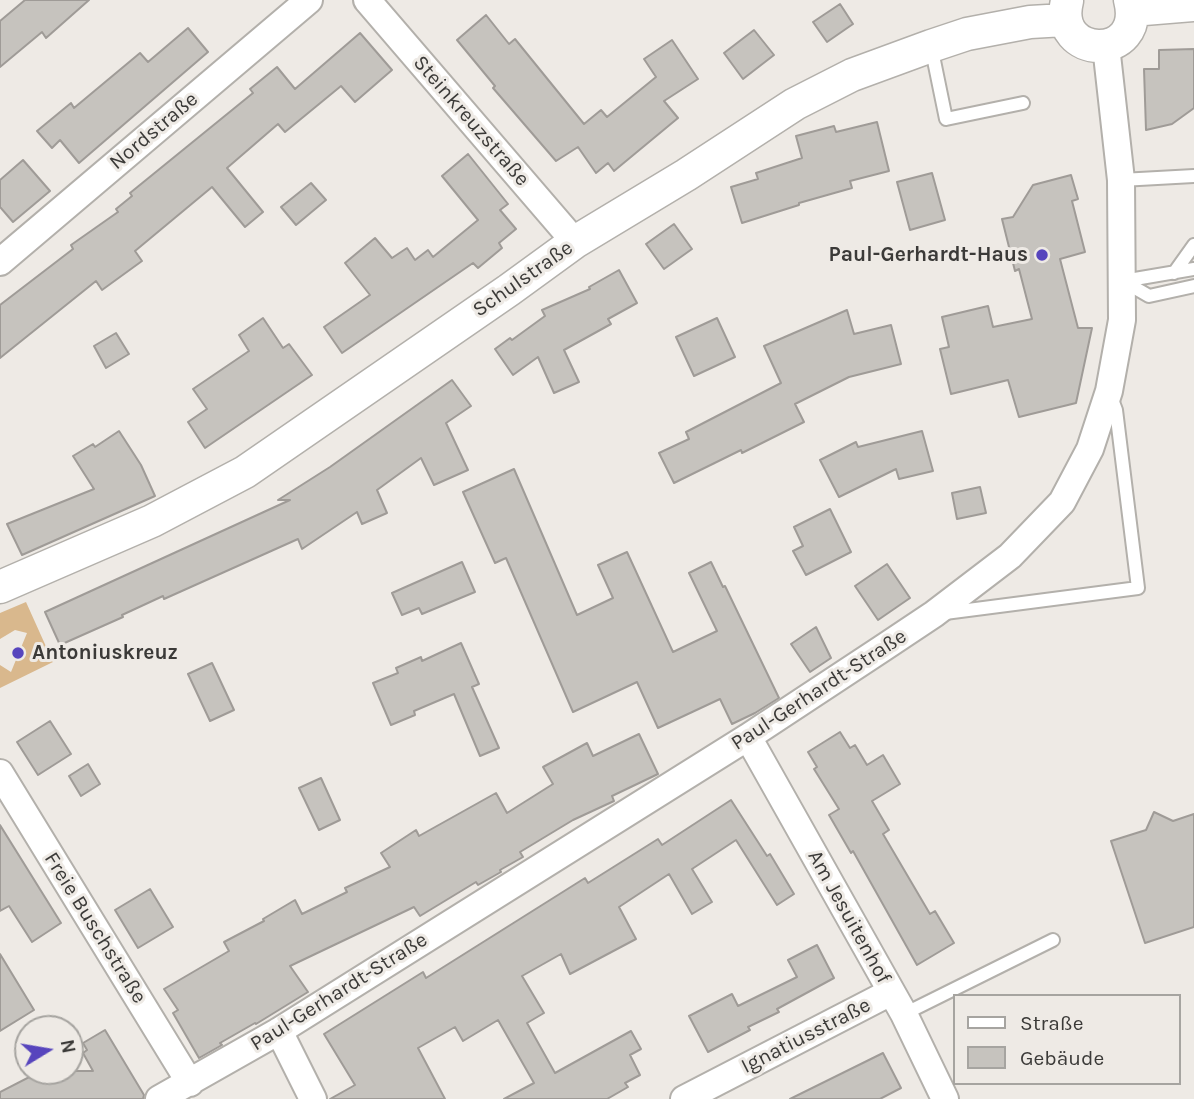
<!DOCTYPE html>
<html>
<head>
<meta charset="utf-8">
<style>
	body { margin:0 }
	#map { position:relative; width:1194px; height:1099px; overflow:hidden; background:#eeeae5; font-family:Karla,sans-serif }
	canvas { display:block }
	.legend { position:absolute; left:953px; top:994px; width:228px; height:91px; box-sizing:border-box; background:#eeeae5; border:2px solid #a6a4a0; margin:0; padding:9px 12px; list-style:none; font-size:21px; color:#3b3a38 }
	.legend li { display:flex; align-items:center; gap:14px; height:35px }
	.legend b { width:35px; border:2px solid #a6a4a0 }
	.north { position:absolute; left:14px; top:1015px; width:70px; height:70px; box-sizing:border-box; background:#eeeae5; border:2px solid #a6a4a0; border-radius:50%; rotate:79deg; font-size:19px; font-weight:700; line-height:28px; text-align:center; color:#3b3a38 }
	.north::after { content:''; display:block; margin:auto; width:24px; height:32px; background:#5745bd; clip-path:polygon(50% 0,100% 100%,50% 72%,0 100%) }
</style>
</head>
<body>
<div id="map">
<canvas width="1194" height="1099"></canvas>
<ul class="legend">
<li><b style="height:9px;background:#fff"></b>Straße</li>
<li><b style="height:19px;background:#c6c3be"></b>Gebäude</li>
</ul>
<div class="north">N</div>
</div>
<script>
const g = document.querySelector('canvas').getContext('2d');
g.lineJoin = 'round';
function fill(path, color) {
  g.fillStyle = color;
  g.fill(path, 'evenodd');
}
function strokePath(path, color, width, dash) {
  g.strokeStyle = color;
  g.lineWidth = width;
  g.lineCap = dash ? 'butt' : 'round';
  g.setLineDash(dash || []);
  g.stroke(path);
}
function drawText(font, color, halo, rows, align = 'center') {
  g.font = font + ' Karla,sans-serif';
  g.lineWidth = 6;
  g.setLineDash([]);
  g.textBaseline = 'middle';
  g.strokeStyle = halo;
  g.fillStyle = color;
  for (const [text, x, y, turn = 0] of rows) {
    g.save();
    g.translate(x, y);
    g.rotate((+turn || 0) * Math.PI / 180);
    g.textAlign = isNaN(turn) ? turn : align;
    if (halo) g.strokeText(text, 0, 0);
    g.fillText(text, 0, 0);
    g.restore();
  }
}
const green = new Path2D(`
	M26 602 53 662 0 688V665L11 672 27 633 15 630 0 639V613Z`);
const building = new Path2D(`
	M25 0H89L46 38 42 32 0 67V21Z
	M840 4 853 24 827 42 813 22Z
	M486 15 509 44 515 39 584 124 601 110 607 117 656 77 644 59 672 40 698 79 664 101 678 118 614 171 608 163 596 173 578 147 556 161 493 88 495 86 457 40Z
	M188 28 208 52 79 163 60 140 52 148 37 131 71 103 74 108 140 53 148 62Z
	M754 30 774 55 743 79 724 53Z
	M360 33 392 70 355 102 341 86 285 132 278 124 227 168 263 212 245 227 212 187 135 251 142 261 102 290 96 281 0 358V305L73 249 71 245 118 212 116 209 132 196 130 193 253 93 250 89 277 67 295 89Z
	M1194 49V108L1172 124 1146 130 1144 69H1159V50Z
	M877 122 889 171 850 181 852 188 799 203V205L742 223 731 187 758 179 756 173 802 158 796 136 834 126 836 132Z
	M468 154 508 204 500 210 516 229 499 243 502 248 478 268 473 263 342 353 324 327 370 295 345 263 375 238 392 258 407 248 415 260 428 250 433 257 478 220 442 176Z
	M23 160 50 191 13 222 0 207V180Z
	M932 173 945 220 910 230 897 182Z
	M1071 175 1078 199 1072 201 1085 252 1060 259 1078 328H1092L1076 403 1019 417 1008 380 951 394 940 349 949 347 942 317 988 306 993 327 1032 319 1019 269 1015 271 1002 219 1013 217 1033 185Z
	M311 183 326 200 296 225 281 207Z
	M674 224 692 249 664 269 646 244Z
	M619 270 637 303 608 319 611 324 564 350 579 382 554 393 538 357 513 375 495 349 510 338 512 340 545 316 542 310 590 289 589 287Z
	M847 310 854 334 891 325 901 364 849 377 795 404 804 422 742 453 741 450 674 483 659 453 689 439 686 432 781 383 764 346Z
	M263 318 283 348 289 344 312 375 205 448 188 422 207 409 193 389 249 351 239 335Z
	M717 318 735 357 694 376 676 337Z
	M116 333 129 354 106 368 94 346Z
	M452 380 471 406 446 423 468 470 434 485 421 458 377 490 387 513 362 524 357 512 302 549 298 539 164 599 163 596 122 615 123 617 60 645 45 612 290 500H278L330 467Z
	M119 431 141 465 155 496 22 555 7 524 94 489 73 456 93 444 95 447Z
	M922 431 933 471 899 479 896 469 839 497 820 460 856 442 858 447Z
	M514 469 577 615 613 598 598 565 627 552 673 652 717 631 689 573 711 562 723 587 725 586 779 698 755 713 732 724 720 699 658 728 637 682 573 712 506 558 495 563 463 492Z
	M980 487 986 513 957 519 952 493Z
	M830 509 851 552 806 575 793 551 803 546 794 527Z
	M462 562 475 592 422 614 419 608 402 615 392 593Z
	M887 564 910 598 878 620 855 586Z
	M816 627 831 658 810 672 791 644Z
	M461 643 479 684 472 687 499 748 480 756 454 694 414 711 415 715 391 725 373 683 398 673 396 668 421 657 422 661Z
	M212 663 234 710 210 721 188 674Z
	M50 721 71 754 38 775 17 742Z
	M840 732 850 748 855 745 867 765 883 755 900 784 872 801 889 830 883 834 930 914 935 911 954 943 917 965 853 851 851 853 829 815 839 809 814 769 817 767 808 752Z
	M639 734 658 774 612 796 614 801 573 820 520 852 523 857 500 870 501 872 478 885 476 882 420 916 414 907 290 966 308 992 256 1024 255 1023 220 1043 222 1045 199 1058 173 1013 178 1010 164 989 229 951 224 942 264 921 263 919 295 900 302 914 347 892 345 888 390 867 381 853 416 830 419 836 496 793 507 813 553 784 543 767 587 743 593 756Z
	M88 764 100 784 81 796 69 776Z
	M321 778 340 820 319 830 299 788Z
	M731 800 767 856 770 854 794 894 777 905 736 840 692 869 712 902 692 914 669 874 619 907 636 939 570 974 561 954 522 976 544 1013 527 1023 555 1073 631 1031 641 1049 630 1055 640 1075 625 1083 628 1087 607 1099H504L534 1083 498 1020 463 1041 455 1027 418 1048 445 1099H330L355 1085 324 1034 423 972 426 978 585 878 588 883 658 839 662 845Z
	M1154 812 1173 821 1194 814V927L1145 943 1111 841 1146 830Z
	M0 825 61 923 32 942 9 906 0 911Z
	M150 889 173 927 138 948 115 910Z
	M817 945 834 978 777 1009 779 1012 748 1027 750 1030 708 1052 689 1016 732 994 738 1006 797 977 788 960Z
	M0 954 34 1010 0 1031Z
	M105 1030 144 1095 143 1099H0V1092L41 1071H93L83 1053 87 1050 83 1043Z
	M883 1053 901 1088 880 1099H790Z`);
const service = new Path2D(`
	M931 46 946 119 1023 103
	M1121 180 1194 176
	M1174 273 1194 245
	M1123 281 1149 296 1194 286
	M1123 281 1194 269
	M945 613 1138 588 1116 410 1111 397
	M904 1014 1053 940`);
const minor = new Path2D(`
	M367 0 575 242
	M0 262 309 0
	M748 737 904 1014 945 1099
	M0 773 190 1083
	M279 1031 313 1099
	M159 1099 279 1031 748 737 883 648 934 614 1010 556 1062 502 1090 449 1109 391 1122 320 1121 180 1106 46
	M684 1099 891 992`);
const tertiary = new Path2D(`
	M1067 1C1052 60 1146 62 1130 0
	M1132 10 1194 5
	M0 587 152 521 245 472 509 290 575 242 686 175 795 104 852 75 931 46 967 34 1030 22 1065 20`);
const markers = [
	[1042,255,7,"#5745bd"],
	[18,653,7,"#5745bd"]
];
const streetNames = [
	["Steinkreuzstraße",471,121,49],
	["Nordstraße",154,131,-40],
	["Schulstraße",523,279,-35],
	["Paul-Gerhardt-Straße",819,690,-33],
	["Am Jesuitenhof",849,917,61],
	["Freie Buschstraße",95,928,58],
	["Paul-Gerhardt-Straße",339,992,-32],
	["Ignatiusstraße",806,1036,-27]
];
const poiNames = [
	["Paul-Gerhardt-Haus",1028,255],
	["Antoniuskreuz",32,653,"left"]
];
fill(green, '#d9b88d');
fill(building, '#c6c3be');
strokePath(building, '#9f9b97', 2);
strokePath(service, '#b3b0ab', 16);
strokePath(minor, '#b3b0ab', 30);
strokePath(tertiary, '#b3b0ab', 35);
strokePath(service, '#fff', 12);
strokePath(minor, '#fff', 26);
strokePath(tertiary, '#fff', 32);
for (const [x, y, r, color] of markers) {
  const dot = new Path2D();
  dot.arc(x, y, r, 0, 2 * Math.PI);
  g.fillStyle = color;
  g.fill(dot);
  strokePath(dot, '#eeeae5', 2.5);
}
drawText('21px', '#3b3a38', '#eeeae5', streetNames);
drawText('bold 21px', '#3b3a38', '#eeeae5', poiNames, 'right');
</script>
</body>
</html>
